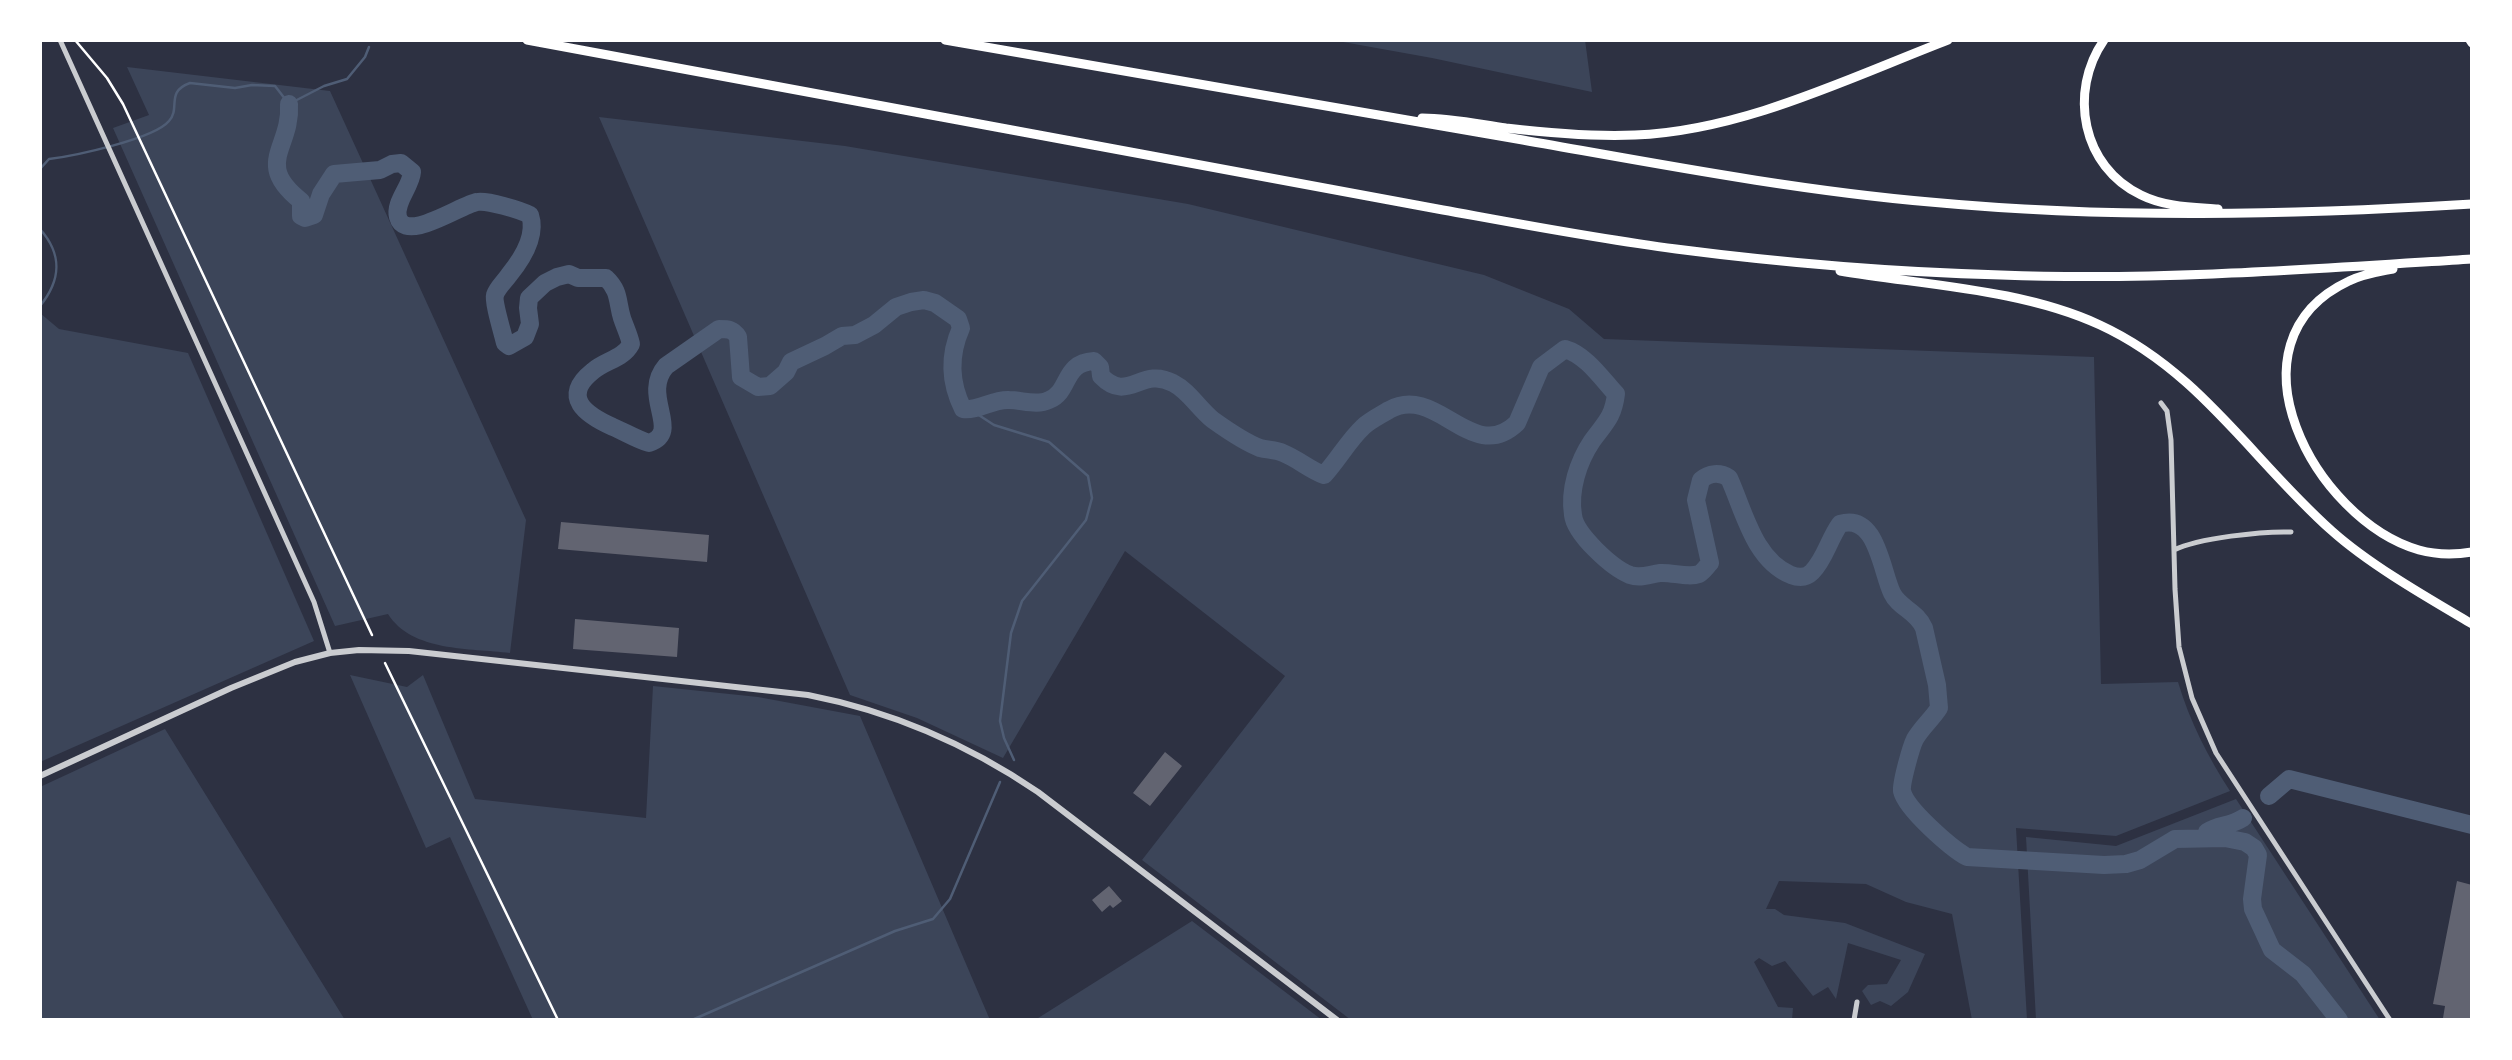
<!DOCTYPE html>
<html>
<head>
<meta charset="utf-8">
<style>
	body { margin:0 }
	#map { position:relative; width:2512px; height:1060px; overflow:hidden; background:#2d3142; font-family:"Sofia Sans Condensed",sans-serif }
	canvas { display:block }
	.frame { position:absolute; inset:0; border:42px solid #fff; pointer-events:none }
</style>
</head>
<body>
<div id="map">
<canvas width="2512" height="1060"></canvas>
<div class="frame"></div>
</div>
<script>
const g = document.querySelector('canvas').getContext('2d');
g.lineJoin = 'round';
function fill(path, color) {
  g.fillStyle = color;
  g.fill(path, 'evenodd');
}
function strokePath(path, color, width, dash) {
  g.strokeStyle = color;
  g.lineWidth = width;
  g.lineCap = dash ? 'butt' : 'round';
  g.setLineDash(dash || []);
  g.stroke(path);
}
const green = new Path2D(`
	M1332 40H1585L1592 92 1432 58Z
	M127 67 330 91 526 520 510 653C470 648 412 652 388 614L335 626 113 128 149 115Z
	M599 117 845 146 1188 204 1484 275 1569 309 1604 339 2094 357 2101 684 2178 682C2190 722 2208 757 2230 791L2116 836 2016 828 2027 1020H1972L1952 914 1906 902 1866 884 1779 881 1766 909H1775L1784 915 1845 923 1925 954 1908 992 1891 1006 1880 1001 1871 1005 1862 991 1868 985 1887 984 1901 960 1848 943 1836 999 1828 987 1813 996 1785 961 1772 966 1759 958 1754 962 1778 1007 1793 1008 1792 1020H1351L1142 860 1285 676 1125 551 1003 758 917 718 850 695Z
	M40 313 59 329 188 353 314 641 40 762Z
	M350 675 407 687 423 675 475 799 646 818 653 686 758 697 860 716 990 1020H533L450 837 426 848Z
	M165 729 345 1020H40V787Z
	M2236 799 2380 1020H2036L2026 837 2116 846Z
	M1192 921 1322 1020H1035Z`);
const stream = new Path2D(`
	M40 169 49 159C74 156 154 139 169 121 181 108 165 92 190 83L235 88 252 85 275 86 289 104 324 86 347 79 365 57 369 47
	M40 229C63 255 61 280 40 306
	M971 410 994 425 1049 442 1088 476 1092 498 1086 520 1022 601 1011 633 1000 721 1004 738 1014 760
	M692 1020 895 931 933 919 950 899 1000 782`);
const river = new Path2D(`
	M289 104C292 148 253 163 301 201V216L305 218 314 215 321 194 334 174 380 170 392 164 401 163 412 172C411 187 394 202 398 217 405 244 462 204 477 202 487 200 520 210 530 215 537 236 522 259 509 275 505 281 497 288 495 295 493 302 503 334 505 343L509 346 525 337 530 324 528 308 529 298 545 283 557 277 569 274 578 278H606C620 291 617 302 622 318 625 327 629 335 631 344 623 359 606 360 593 371 560 397 586 415 613 427 625 432 636 439 649 443 683 432 640 396 666 366L719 329C728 329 733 329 738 337L741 377 758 387 770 386 786 372 791 362 825 346 842 336 855 335 874 325 896 307 911 302 924 300 935 303 958 319 961 328C949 355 950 383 963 409 978 411 993 399 1009 400 1022 400 1037 406 1049 400 1071 391 1062 363 1094 361L1100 367 1101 376C1128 404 1141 366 1173 383 1189 391 1199 409 1213 420 1227 430 1244 442 1260 448 1268 450 1276 450 1283 453 1298 459 1310 470 1324 475 1338 460 1348 441 1363 427 1369 421 1381 415 1389 410 1437 383 1472 466 1517 423L1541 367 1565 349C1586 355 1602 379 1616 394 1613 418 1605 423 1592 441 1578 462 1569 490 1573 515 1575 534 1612 568 1630 575 1641 579 1650 574 1660 573 1672 572 1688 578 1699 574 1703 572 1707 566 1710 563L1696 500 1701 480C1709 473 1720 472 1729 478 1744 511 1754 560 1791 575 1799 578 1806 578 1812 572 1825 559 1829 539 1840 524 1877 513 1881 570 1892 593 1899 608 1917 611 1924 628L1937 685 1939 708C1932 719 1922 727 1915 739 1911 747 1901 783 1902 791 1906 809 1951 848 1967 857L2104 865 2126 864 2140 860 2175 839 2225 838 2245 842 2254 848 2258 855 2252 899 2253 909 2272 950 2303 974 2339 1020
	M2269 796 2289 779 2472 825
	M2207 832C2219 824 2229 827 2243 818`);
const building = new Path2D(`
	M561 522 709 535 707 562 558 549Z
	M575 619 679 628 677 657 573 649Z
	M1165 752 1182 766 1150 806 1133 793Z
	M2457 881 2472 885V1020L2443 1018 2445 1006 2433 1004Z
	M1109 886 1122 901 1113 908 1110 905 1102 912 1092 900Z`);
const path = new Path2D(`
	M75 40 107 78 123 104 372 635
	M385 663 558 1020`);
const minor = new Path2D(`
	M60 40 314 602 330 653
	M2161 403 2167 411 2171 440 2175 589 2179 647 2192 698 2216 753 2390 1020
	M2174 550C2198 538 2263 531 2291 532
	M1854 1020 1857 1002`);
const tertiary = new Path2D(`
	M40 776 231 688 295 662 330 653 359 650 409 651 808 695C890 711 969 745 1038 792L1337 1020`);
const motorway = new Path2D(`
	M527 40 1443 210C1520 224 1598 239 1676 249 1784 263 1892 272 2001 275 2159 281 2315 269 2472 259
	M945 40C1136 73 1326 106 1517 139 1654 163 1792 190 1930 202 2111 219 2291 215 2472 204
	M2104 40C2068 92 2082 167 2141 195 2165 207 2192 207 2218 209
	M2470 40 2472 43
	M1422 118C1451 118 1478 124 1506 128 1549 133 1592 137 1635 135 1742 131 1849 78 1948 40
	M2393 269C2378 272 2363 274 2349 281 2219 342 2315 520 2419 550 2437 555 2454 555 2472 552
	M1840 271C1923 285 2023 289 2100 325 2200 371 2253 461 2332 531 2370 565 2428 598 2472 624`);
fill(green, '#3c4559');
strokePath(stream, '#4f5d75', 2.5);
strokePath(river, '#4f5d75', 18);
fill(building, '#626471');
strokePath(path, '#fff', 2.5);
strokePath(minor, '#caccd0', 5);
strokePath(tertiary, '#caccd0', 6);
strokePath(motorway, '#fff', 9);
</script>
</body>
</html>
